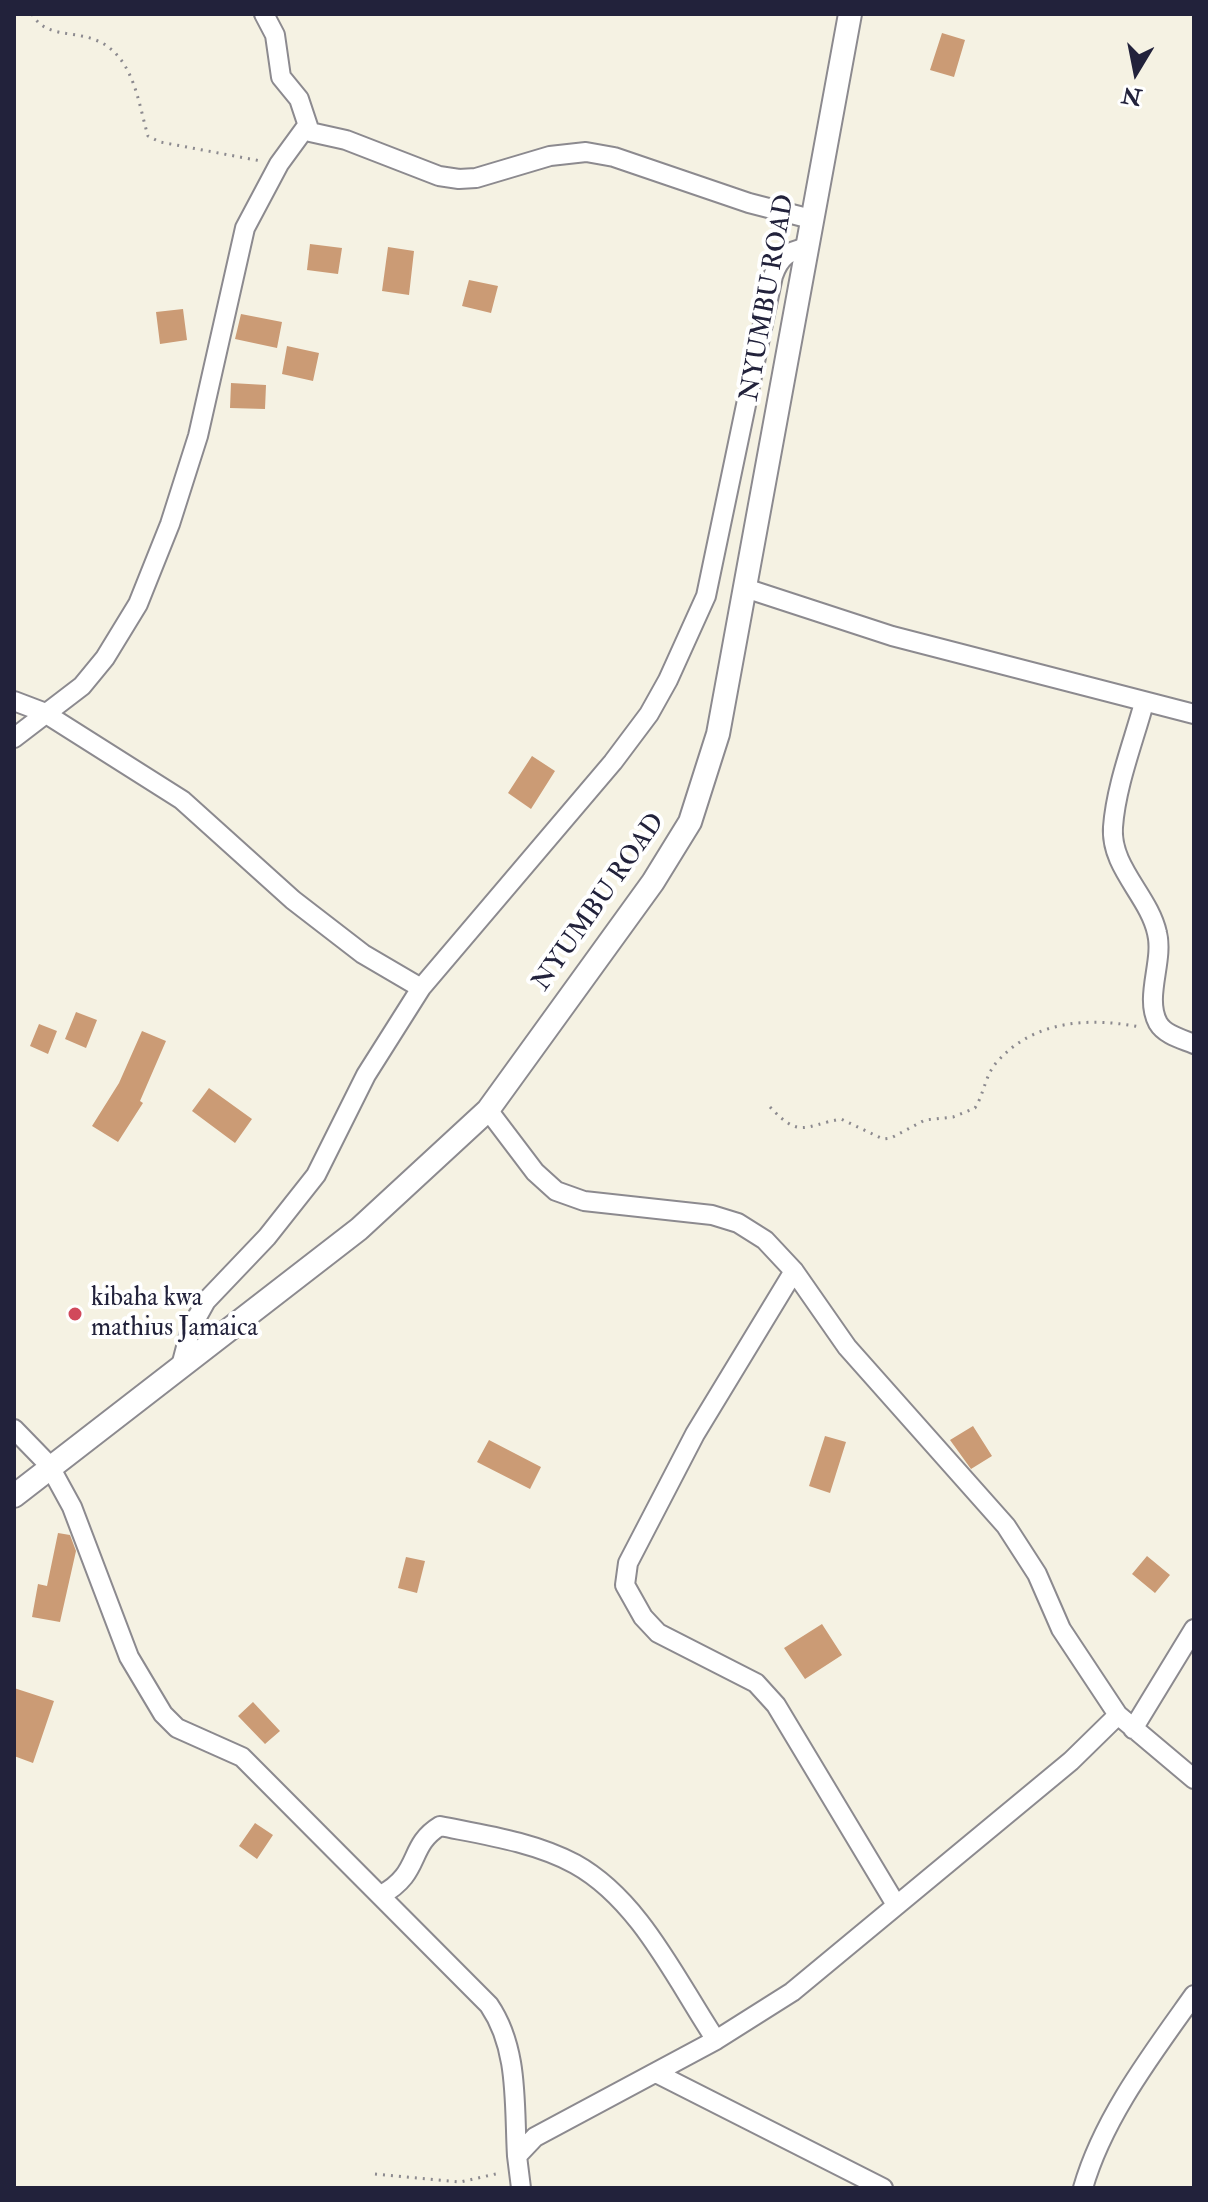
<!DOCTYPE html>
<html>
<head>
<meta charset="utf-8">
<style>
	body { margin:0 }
	#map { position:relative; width:1208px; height:2202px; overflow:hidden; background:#f5f2e3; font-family:"IM FELL Double Pica",serif }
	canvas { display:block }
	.frame { position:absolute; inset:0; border:16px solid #22223b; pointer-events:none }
	.north { position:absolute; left:1096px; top:32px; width:80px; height:80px; -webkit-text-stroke:6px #fff; paint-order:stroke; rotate:190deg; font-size:22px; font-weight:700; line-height:32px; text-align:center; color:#22223b }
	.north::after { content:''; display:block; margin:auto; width:28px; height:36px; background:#22223b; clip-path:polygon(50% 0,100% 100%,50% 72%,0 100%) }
</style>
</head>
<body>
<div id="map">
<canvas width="1208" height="2202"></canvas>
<div class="frame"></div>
<div class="north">N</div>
</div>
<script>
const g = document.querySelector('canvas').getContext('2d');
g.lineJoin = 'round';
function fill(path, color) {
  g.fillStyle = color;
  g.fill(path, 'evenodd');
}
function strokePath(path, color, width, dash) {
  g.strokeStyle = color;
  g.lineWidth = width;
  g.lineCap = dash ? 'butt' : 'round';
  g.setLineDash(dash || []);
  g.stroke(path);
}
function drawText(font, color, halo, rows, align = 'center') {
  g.font = font + ' "IM FELL Double Pica",serif';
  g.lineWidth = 8;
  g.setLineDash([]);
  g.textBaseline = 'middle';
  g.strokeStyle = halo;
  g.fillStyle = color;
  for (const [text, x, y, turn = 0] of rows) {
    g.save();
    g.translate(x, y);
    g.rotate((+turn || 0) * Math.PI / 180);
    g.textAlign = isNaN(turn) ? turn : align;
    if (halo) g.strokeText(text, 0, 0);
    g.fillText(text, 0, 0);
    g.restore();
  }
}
const building = new Path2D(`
	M942 33 965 40 954 77 930 70Z
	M310 244 342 248 338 274 307 270Z
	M388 247 414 251 409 295 382 291Z
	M469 280 498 286 491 313 462 306Z
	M183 309 187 340 160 344 156 312Z
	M241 314 282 322 277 348 235 339Z
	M287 346 319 353 313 381 282 374Z
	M231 383 266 385 265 409 230 408Z
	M532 756 555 771 531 809 508 793Z
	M76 1012 97 1020 86 1048 65 1039Z
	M39 1024 57 1031 48 1054 30 1046Z
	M142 1031 166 1041 140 1101 143 1103 118 1142 92 1126 119 1083Z
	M209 1088 252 1119 235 1143 192 1111Z
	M973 1426 992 1456 971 1469 950 1440Z
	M825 1436 846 1442 830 1493 809 1486Z
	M489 1440 541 1467 530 1489 477 1462Z
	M58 1533 70 1535 76 1551 60 1622 32 1617 38 1584 47 1586Z
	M1147 1556 1170 1575 1155 1593 1132 1574Z
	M406 1557 425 1561 417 1593 398 1588Z
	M822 1624 842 1655 805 1679 784 1648Z
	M14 1688 54 1701 33 1763 14 1756Z
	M253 1702 280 1731 265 1744 238 1716Z
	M255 1823 273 1835 257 1859 239 1846Z`);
const path = new Path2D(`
	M32 14C49 45 89 23 117 55 136 76 140 109 148 136L160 142 261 161
	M770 1107C800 1139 803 1126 841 1119L883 1139 891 1138 925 1120 953 1117 975 1108C984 1094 985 1076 996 1063 1033 1020 1089 1017 1140 1027
	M375 2174 460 2182 500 2173`);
const minor = new Path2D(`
	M264 14 275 35 281 77 299 99 310 132 346 140 439 176 459 179 476 178 550 156 586 152 614 157 749 203 811 219
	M745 588 892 636 1194 714
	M14 701 43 712 182 800 293 900 363 954 421 988
	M1144 703C1133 743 1116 786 1113 827 1110 867 1149 896 1157 933 1164 961 1144 997 1158 1023 1165 1035 1182 1039 1194 1044
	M14 738 82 686 105 658 138 604 170 524 198 436 245 228 279 164 306 127
	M488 1110 535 1172 556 1191 584 1201 712 1215 738 1223 765 1240 794 1271 847 1347 1006 1526 1037 1574 1061 1629 1118 1715 1194 1779
	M794 1271 695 1434 628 1563 625 1585 643 1617 658 1633 756 1683 776 1705 895 1903
	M181 1366 191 1328 206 1301 267 1237 316 1175 366 1075 421 988 613 762 649 714 668 680 706 596 773 276C780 256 789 251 808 247
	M14 1429 49 1465 72 1507 129 1657 163 1714 177 1728 242 1757 489 2005C519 2049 514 2104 517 2156
	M1133 1729 1194 1629
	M381 1895C422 1873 407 1846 440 1826 485 1835 534 1842 575 1864 640 1900 676 1980 716 2040
	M656 2073 883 2188
	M521 2188 517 2156 535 2137 716 2040 792 1992 1071 1761 1118 1715
	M1083 2188C1103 2118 1152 2054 1194 1995`);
const tertiary = new Path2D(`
	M14 1496 359 1229 488 1110 653 882 690 822 718 734 850 14`);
const markers = [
	[75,1314,8,"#d1495b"]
];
const streetNames = [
	["NYUMBU ROAD",769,298,-80],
	["NYUMBU ROAD",600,903,-55]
];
const poiNames = [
	["kibaha kwa",91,1299],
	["mathius Jamaica",91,1329]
];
fill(building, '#cb9b75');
strokePath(minor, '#8c8a8f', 22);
strokePath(tertiary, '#8c8a8f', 26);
strokePath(path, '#8c8a8f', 3, [2, 6]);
strokePath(minor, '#fff', 18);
strokePath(tertiary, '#fff', 22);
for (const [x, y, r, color] of markers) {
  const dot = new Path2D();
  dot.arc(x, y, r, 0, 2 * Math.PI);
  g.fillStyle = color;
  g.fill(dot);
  strokePath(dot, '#fff', 3);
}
drawText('26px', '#22223b', '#fff', streetNames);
drawText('26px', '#22223b', '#fff', poiNames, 'left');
</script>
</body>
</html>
